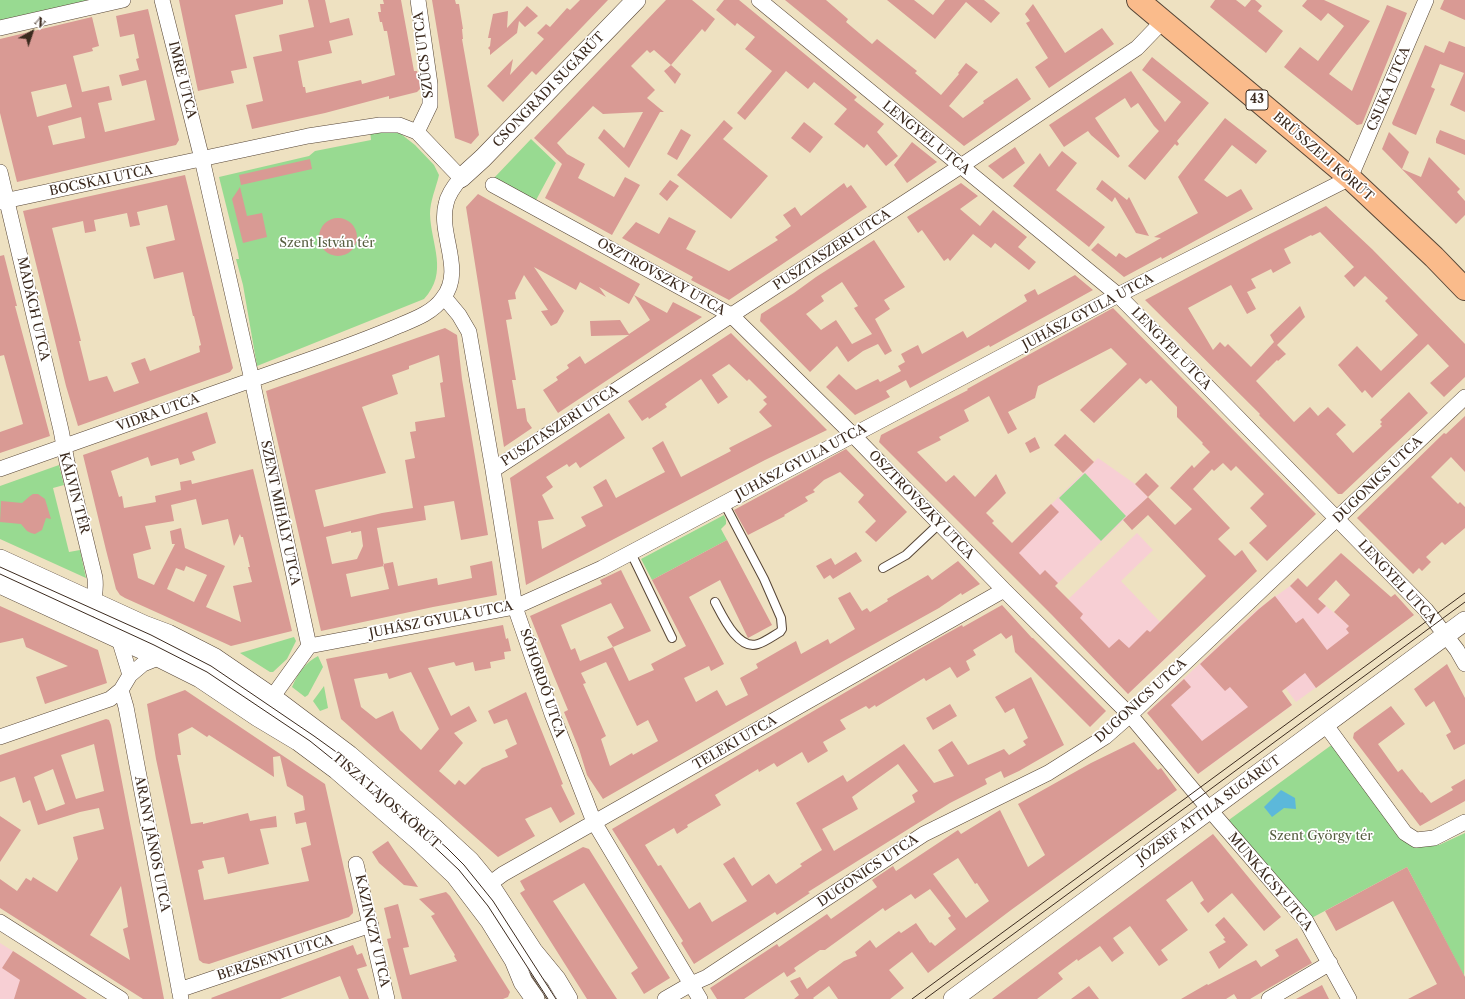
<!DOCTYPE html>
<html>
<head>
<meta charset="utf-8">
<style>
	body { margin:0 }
	#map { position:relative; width:1465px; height:999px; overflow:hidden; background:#eee1c1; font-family:"Libre Caslon Text",serif }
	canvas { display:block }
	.north { position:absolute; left:12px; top:12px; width:40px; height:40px; -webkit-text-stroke:3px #fff; paint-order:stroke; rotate:40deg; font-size:11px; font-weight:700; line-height:16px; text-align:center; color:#3b2a1e }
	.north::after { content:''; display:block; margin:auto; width:14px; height:18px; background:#3b2a1e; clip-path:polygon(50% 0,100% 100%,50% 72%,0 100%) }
</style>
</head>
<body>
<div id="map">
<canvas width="1465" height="999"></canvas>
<div class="north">N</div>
</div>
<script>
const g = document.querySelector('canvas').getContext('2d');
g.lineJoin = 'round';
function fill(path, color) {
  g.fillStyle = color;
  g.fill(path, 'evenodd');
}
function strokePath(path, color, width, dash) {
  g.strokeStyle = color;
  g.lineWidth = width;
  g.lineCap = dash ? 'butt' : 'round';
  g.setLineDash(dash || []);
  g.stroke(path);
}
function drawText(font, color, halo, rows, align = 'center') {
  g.font = font + ' "Libre Caslon Text",serif';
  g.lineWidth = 3.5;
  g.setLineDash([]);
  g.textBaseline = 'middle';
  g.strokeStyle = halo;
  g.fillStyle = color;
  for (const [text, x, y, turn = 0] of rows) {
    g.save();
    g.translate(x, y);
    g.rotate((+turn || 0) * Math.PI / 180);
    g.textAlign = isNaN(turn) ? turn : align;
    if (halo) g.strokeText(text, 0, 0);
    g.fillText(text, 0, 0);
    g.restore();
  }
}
const built = new Path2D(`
	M1098 458 1135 484 1148 497 1055 586 996 559Z
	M1137 533 1153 550 1121 581 1181 644 1128 694 1052 615Z
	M1298 578 1326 606 1345 622 1370 648 1296 702 1263 658 1259 660 1292 705 1198 774 1147 713 1258 609 1290 586Z
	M0 943 27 960 87 999H0Z`);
const green = new Path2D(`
	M0 0H123L0 28Z
	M384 129 401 134 415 145 434 165 439 175C436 188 430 201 430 214 431 245 449 272 424 299L257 366 243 285 236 259H239L238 253 219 177 309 156 315 151 371 140 370 130Z
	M531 139 556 163 535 202 494 178Z
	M59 465 64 485 53 488 69 552 80 550 86 578 0 539V486Z
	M1085 473 1126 516 1101 541 1059 498Z
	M724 515 726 520V524L721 529 727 540 652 580 641 559Z
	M294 637 296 641 287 659 273 672H270L240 653Z
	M318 656 323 667 308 695 305 697 292 687C298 673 305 663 318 656Z
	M324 686 328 708 320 711 313 701Z
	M1337 741 1400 828 1434 838 1439 845 1465 833 1464 976 1407 867 1306 921 1222 825Z`);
const water = new Path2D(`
	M1281 790 1295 798 1296 809 1284 808 1272 817 1264 807Z`);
const building = new Path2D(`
	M179 0H283V4L235 15 247 68 231 71 234 83 198 91Z
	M308 0H325L330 23 349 18 353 35 329 41 332 53 298 61 303 87H305L306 93 361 80 362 84 395 75 387 31H384L382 22H380L378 12H381L380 4H384L383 0H401L414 71H417L421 88 417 92 389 99V96L325 113 252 129 246 105 263 101 253 57 282 51 279 35 314 27Z
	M432 0H455L456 4H459L463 29H462L463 39H462L479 135 471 144 455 138Z
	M580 0H608L536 75 532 71 503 102 487 86 513 59 510 75 544 39 537 33 546 24 550 27 567 8 570 10Z
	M666 0H692L715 19 705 32 702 29 671 65 654 50 650 53 647 50 631 66 655 90 647 98 664 112H660L629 168 598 138 604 129 624 148 643 112 603 114 593 106 557 143 567 154 585 164 578 178 614 197 625 177 640 185 612 235 545 198 562 164 534 138Z
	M724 0H739L857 97 854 100 884 124 877 132 898 156 886 166 867 144 864 148 834 124 847 109 814 82 808 89 786 71 745 120 737 113 772 71 745 49 755 37 737 23 735 26 716 10Z
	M785 0H826L848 19 846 22 872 44 877 39 917 71 915 73 941 95 959 74 958 73 966 63 978 72 949 106 963 118 984 103 983 101 1017 78 1031 99 964 146Z
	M887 0H914L933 15 945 0H984L1000 13 991 23 966 2 935 39Z
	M1215 0H1236L1245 7 1251 0H1255L1262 6 1258 11 1283 31 1266 53 1210 7Z
	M1307 0H1324L1370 21 1329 74 1352 91 1387 5 1407 13 1362 124 1357 125 1284 67 1300 47 1318 61 1344 26 1328 13 1321 21 1302 6Z
	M1444 0H1465V20L1440 9Z
	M1033 4 1065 53 1102 28 1114 44 1049 88 1035 67 1048 58 1026 23 1030 21 1025 14Z
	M527 6 538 16 525 27 519 21 517 33 490 55V50L488 48 490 46 491 38H488L493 14 508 11 507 28Z
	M148 9 179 140 176 145 17 182 0 113V39L92 17 99 46 92 48 93 51 73 56 82 92 109 86 112 100 98 103 105 132 155 120 146 80 122 86 119 75 139 70 136 59 139 58 134 34 120 37 116 16ZM66 84 72 107 37 117 31 92ZM81 117 85 138 53 145 48 126Z
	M1449 41 1465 47V112L1450 105 1464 73 1440 64 1431 87 1435 89 1416 135 1393 125 1392 123 1425 45 1444 53Z
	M1152 57 1209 103 1177 141 1179 144 1177 146 1175 144 1145 180 1128 166 1159 131 1154 126 1138 103 1131 108 1125 98 1095 118 1120 156 1118 158 1091 135 1088 131 1064 147 1049 125 1131 71 1165 122 1181 102 1142 70Z
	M671 65 681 74 675 84 664 71Z
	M1225 118 1267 151 1256 164 1232 145 1204 180 1227 197 1241 189 1253 209 1162 259 1161 257 1124 277 1091 250 1098 243 1116 257 1119 253 1126 258 1161 238 1154 237 1198 213 1178 177Z
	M724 120 733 128 723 139 768 176 731 219 677 175Z
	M804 122 823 137 810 153 791 138Z
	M681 129 691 135 677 160 667 154Z
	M1440 130 1465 140V155L1436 143V139Z
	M1389 132 1409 152 1402 169 1421 177 1429 157 1460 189 1457 192 1465 201V215L1456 224 1382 149Z
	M912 142 937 162 907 183 894 165Z
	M1015 147 1025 163 1003 179 988 166Z
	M1062 151 1077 163 1056 190 1105 227 1089 247 1013 186 1040 153 1049 167Z
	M310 159 312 169 241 185 239 175Z
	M185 175 233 368 230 372 78 426 66 386 23 211ZM167 205 175 240 146 247 154 279 183 272 193 316H194L201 345 199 346 200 352 150 371 145 358 131 363 139 383 114 392 107 376 89 381 79 341H81L52 228 83 221 85 233 96 231 94 220 127 213 130 227 140 225 137 212Z
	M670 180 679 186 667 201 659 194Z
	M1102 180 1127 200 1129 197 1149 236 1136 233 1115 197 1112 202 1096 189Z
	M844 183 847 188 851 185 867 207 729 300 691 280 693 277 622 238 636 222 659 234 669 217 696 231 686 249 729 271 778 240 775 237 791 226 783 215 795 207 801 216Z
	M961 183 978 196 960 209 980 226 993 210 1027 237 1018 247 1036 262 1029 270 995 243 991 248 973 234 950 261 948 258 944 261 922 230 918 233 907 217Z
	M240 187 247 216 262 213 267 237 243 243 232 199Z
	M478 194 640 284 629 304 599 287 606 297 580 282 576 290 534 267 564 311 557 323 551 326 541 311 548 310 524 275 515 293 516 299 508 300 512 319 506 320 516 380H512L517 409 525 408 527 421 532 428 504 447 466 207Z
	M1326 206 1372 249 1465 344V377L1444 397 1430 383 1449 366 1428 344 1372 398 1365 390 1362 393 1338 365 1357 346 1381 371 1418 335 1385 301 1388 298 1365 276 1354 287 1344 276 1354 267 1320 232 1312 236 1311 235 1284 249 1291 263 1273 273 1271 269 1251 279 1256 288 1247 292 1256 309 1247 314 1231 285 1188 308 1213 350 1220 342 1225 347 1228 344 1251 367 1274 342 1270 335 1300 306 1305 317 1277 345 1286 354 1278 361 1277 360 1256 381 1294 422 1310 407 1318 416 1328 407 1346 425 1336 434 1353 453 1382 426 1380 424 1382 422 1380 420 1409 392 1428 413 1342 494H1338L1259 415 1260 414 1145 300 1264 237Z
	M319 237a19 19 0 1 1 38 0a19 19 0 1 1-38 0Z
	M874 240 905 287 884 300 890 309 875 319 892 351 885 355 878 344 863 351 848 362 837 346 810 372 760 321 761 314 794 293 816 277ZM842 282 858 306 854 308 872 334 852 344 836 320 821 330 806 314 824 301 821 296Z
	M4 255 17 306H15L50 436 0 453V432L23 424 4 355 0 356V256Z
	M1075 275 1093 290 990 347 989 345 910 388 906 380 886 391 890 397 855 415 826 387 839 374 856 390 878 379 880 382 901 371 898 366 905 362 901 354 918 345 922 354 963 331 967 338 1027 301 1024 295 1035 289 1038 295Z
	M634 295 667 313 673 302 702 317 558 413 543 390 558 380 556 377 569 368 567 365 580 356 585 364 629 335 591 336 590 321 620 320 629 334 650 320Z
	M1113 308 1316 514 1267 561 1249 543 1267 526 1250 508 1264 494 1236 466 1231 471 1223 463 1214 471 1212 469 1193 489 1230 528 1218 539 1235 556 1242 550 1257 571 1128 694 1052 615 879 442 881 435 968 390 967 389ZM1111 348 1127 364 1080 410 1094 423 1140 378 1146 384 1151 380 1177 407V417L1203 443 1202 444 1210 452 1194 468 1192 465 1170 488 1192 509 1175 525 1148 497 1123 520 1132 530 1148 515 1206 576 1150 632 1147 630 1129 648 1119 639 1109 648 1080 618 1083 614 1055 586 1058 583 1045 570 1040 575 1019 553 1059 512 1051 504 1012 543 992 523 994 521 986 513 1006 493 996 474 975 497 954 475 946 482 917 452 941 440 939 437 969 421 964 410 989 396 1008 434 1017 429 1008 412 1035 398 1038 386Z
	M445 328 457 335 462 379 488 535 461 540 454 501 424 506 426 520 377 528 384 566 346 574 351 597 389 589 383 564 393 562 398 586 437 578 438 585 472 578 470 566 492 561 497 595 433 607 321 631 266 391ZM439 355 443 382 440 383 445 417 415 422 416 431 410 432 415 458 405 460 413 508 382 513 324 527 315 490 386 473 362 407 398 394 392 375 409 369V366ZM351 531V533L361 531 363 546 357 559 332 564 326 537Z
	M731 333 827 430 765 460 526 585 510 478 609 413 625 438 580 468 576 462 569 467 567 464 546 477 553 487 542 495 554 519 538 521 542 549 586 526 581 517 603 506 593 487 606 479 616 498 665 472 652 448 663 441 681 477 731 451 729 448 772 426 759 412 767 404 763 400 767 397 749 379 747 381 729 364 712 375 728 397 718 404 701 379 665 404 667 407 649 419 648 417 642 421 628 401Z
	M207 412 216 443 192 452 195 460 180 465 178 458 151 466 148 457 111 471 119 497 122 496 124 508 156 502 155 496 181 490 180 482 191 480 192 484 253 469 292 631 231 646 125 598 120 595 116 589 106 550 83 455ZM196 499 202 525 228 519 234 546 240 534 241 537H243L250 567H248L252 582 233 586 241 622 206 607 225 566 185 548 181 528 170 531 172 544H175L154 585 138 578 133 554 151 549 145 526 174 521 171 505ZM186 566 207 575 194 602 167 589 176 568 184 571Z
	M1465 416V472L1451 457 1431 477 1458 504 1460 502 1465 507V528L1445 545 1442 542 1426 557 1431 562 1422 571 1419 568 1413 574 1357 518 1444 433 1446 434Z
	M1065 434 1094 462 1083 473 1054 445Z
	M1035 437 1040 448 1030 453 1025 443Z
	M846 449 907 512 876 542 865 532 876 521 858 502 864 495 840 472 824 480 813 490 815 492 805 497 808 501 784 515 785 516 748 535 734 510Z
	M1146 473 1159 486 1148 497 1135 484Z
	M33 494H38L45 499 51 519 46 518 42 530 35 534 31 533 27 531 21 524 0 522 1 501 22 503 30 496Z
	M727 540 772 625 748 638 720 580 689 597 724 664 711 671 709 666 684 678 696 702 717 690 726 706 748 695 740 678 758 668 756 664 796 641 801 654 828 639 830 644 855 629 838 598 850 592 862 611 867 608 870 612 888 601 887 599 928 575 932 580 958 561 980 584 962 595 961 593 939 608 840 663 603 799 587 775 579 749 564 712 568 710 553 674 530 616 602 584 600 580 621 570 651 631 613 647 629 681 654 670 651 664 686 646 652 580ZM611 603 624 628 607 637 613 647 580 661 575 648 571 650 561 625ZM606 662 637 726 648 720 658 741 633 755 632 753 610 766 601 739 606 736 583 684 586 683 581 673Z
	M856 552 862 561 833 579 830 575 824 579 816 566 831 558 835 565Z
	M1341 553 1391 597 1395 594 1414 615 1316 688 1305 673 1282 691 1292 705 1198 774 1147 713 1184 679 1191 687 1171 705 1202 741 1248 707 1230 687 1225 691 1200 664 1259 609 1275 596 1296 623 1303 618 1327 650 1349 633 1346 629 1349 626 1334 612 1350 595 1336 580 1318 599 1326 606 1318 614 1290 586 1298 578 1307 587Z
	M1002 605 1032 638H1033L1106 711 1090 727 1015 652 1012 635 1006 639 1001 633 973 650 976 655 966 661 970 670 957 678 950 667 926 681 924 678 876 707 875 705 869 709 866 706 840 720 846 729 823 742 828 751 808 763 802 752 777 767 774 763 759 772 758 769 715 795 721 805 687 825 688 827 677 834 674 828 645 845 658 866 661 865 689 909 700 902 712 922 747 901 723 864 734 857 752 886 769 874 776 884 802 866 800 864 822 850 796 803 843 775 847 782 904 744 934 783 954 776 938 750 952 741 968 765 1004 749 1009 755 1026 745 1023 741 1028 738 1014 708 1005 713 995 697 1031 677 1064 745 1019 771 1004 778 1001 771 985 779 987 784 950 803 808 892 810 893 777 915 775 912 694 964 681 943 683 941 612 829 921 648 962 625 963 627ZM898 764 918 791 912 795 915 802 834 851 822 829 858 809 852 797Z
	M0 606 98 650 107 683 45 704 36 677 68 666 26 647 23 638 0 643Z
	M503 625 506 639 508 638 511 651 504 652 505 659 490 662 491 668 475 671 473 662 456 666 454 662 428 668 451 716 469 706 477 721 454 733 463 743 439 771 455 785 459 780 465 785 482 768 508 757 505 750 517 744 507 719 494 724 488 711 526 692 563 784 561 785 575 814 560 823 551 807 525 819 535 836 498 857 341 719 326 659ZM411 672 439 729 421 750 400 730 393 711 376 719 361 707 354 679 387 673 389 679Z
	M1447 664 1465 698V744L1454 750 1446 735 1451 732 1434 701 1426 707 1414 689Z
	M185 690 325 784 353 909V913L349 917 209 964 203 963 199 960 156 759 147 704ZM192 727 207 737 209 735 274 777 273 757 280 756 287 786 303 796 305 810 294 813 296 824 306 822 311 845 301 848 309 881 204 900 198 870 204 868 202 861 224 857 228 874 269 864 260 829 277 827 276 816 250 821 248 813 203 824V822L191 824 177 755H181L178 734Z
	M950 704 957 716 933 730 926 718Z
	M1391 706 1405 724 1378 744 1398 772 1402 769 1421 793 1422 792 1431 803 1453 790 1451 787 1465 779V801L1420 826 1353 738 1354 733Z
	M106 719 109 720 111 725 164 999H143L0 908V879L17 891 26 878 31 881 33 877 57 892 78 859 73 837 104 829 99 808 80 812 38 825 30 800 23 803 15 777 0 782V755ZM94 744 104 791 76 799 61 755ZM53 769 65 804 46 811 34 777ZM121 886 128 927 123 929 130 960 90 935Z
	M1134 742 1158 770 1161 768 1177 790 1011 910 928 973 912 952 889 970 904 988 890 999H838L829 986 813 998 814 999H794L799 995 790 981 800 977 807 989 844 961 857 956 855 952 870 940 876 948 899 931 901 933 916 923 930 943 931 942 935 946 956 929 948 918 951 916 930 889 915 899 911 894 885 911 883 908 825 950H820L794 968 796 971 787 977 784 972 744 999H717L710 988 777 944 779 947 827 914 831 919 877 887 872 880 893 866 896 871 958 830 961 834 1000 810 1028 867 1045 855 1018 804 1091 763ZM958 858 975 884 977 883 989 901 966 918 933 874Z
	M0 816 21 830 0 862Z
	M1213 834 1281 917 1264 931 1232 893 1208 913 1200 903 1204 900 1192 881 1166 900 1188 930 1161 950 1168 960 1159 966 1130 926 1113 938 1124 953 1112 962 1100 946 1078 961 1077 959 1058 973 1063 979 1037 999H992Z
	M388 841 418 887 404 885 379 863 372 852Z
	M583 847 589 849 670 978 644 994 631 973 638 968 584 883 553 901 617 999H587L520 893 525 890 520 881Z
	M1407 867 1465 977V999H1408L1437 984 1393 901 1336 931 1325 911Z
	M446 892 450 896 510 992 508 997 503 999H402L387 939 391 938 384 908 398 904 409 947 403 948 410 975 457 961 454 956 455 955 431 916 435 914 419 899Z
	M1224 917 1248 945 1219 969 1209 952 1226 942 1223 939 1225 938 1215 925Z
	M1297 938 1312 963 1250 999H1237L1234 994 1226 999H1181L1207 984 1208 985 1256 960 1261 967 1279 956 1275 950Z
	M353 945 357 955 362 953 367 966 357 969 369 999H349L340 976 280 999H212L211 998Z
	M13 951 27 960 87 999H14L20 980 2 968Z
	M1322 985 1329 999H1296Z
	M1089 986 1099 999H1071Z`);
const service = new Path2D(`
	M631 553 672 638
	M883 568 906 555 939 524
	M0 571 88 612
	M715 602C722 615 738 651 758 644 765 642 773 636 780 632L782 629 781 618 764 579 724 503
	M110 621C143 637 177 651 209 669 253 696 296 727 337 758
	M353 771 427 834 461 867 490 903 552 999`);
const minor = new Path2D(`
	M162 0 202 159 252 380 309 646
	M759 0 1118 295 1426 610 1457 650 1465 664
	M0 28 123 0
	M417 132 430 105V84L418 0
	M0 172 61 430 67 462 95 578C96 588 95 606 86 613 83 615 78 617 74 618
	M493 185 731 315 853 435 1004 590 1130 715 1209 809 1306 921 1349 999
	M0 202 308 136 380 125H399L417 132 461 178C454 186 448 194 446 204 438 235 465 270 443 298 431 315 409 321 391 329 355 344 318 357 280 370 187 403 93 436 0 469
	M444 297 459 315 469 332 493 470 515 607 552 714 594 822 700 999
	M493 470 961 166 1137 48 1163 21
	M92 602 119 639 130 675
	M144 625 151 635 158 657
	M121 690 126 707 181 999
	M258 717 309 646 515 607 602 568 1118 295 1350 178 1426 0
	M1325 724 1405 833 1416 840 1434 838 1465 822
	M0 737 110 699 121 690 130 675 143 664 180 649 194 647
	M356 864 387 999
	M480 906 484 888 503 874 1004 590
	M0 922 121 999
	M179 990 371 925
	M665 999 691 984 707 977 924 834 1048 773 1105 737 1130 715 1465 397
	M1269 999 1330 963`);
const tertiary = new Path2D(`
	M461 178 483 158 636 0
	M0 559 144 625 168 634 215 658 272 697 349 755 433 827 470 861 489 884 533 951 556 979 568 999
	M0 584 158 657 200 678 258 717 298 741 337 770 420 842 455 875 490 921 514 960 523 982 535 999
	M953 999 1465 621`);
const primary = new Path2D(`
	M1138 0 1350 178 1434 257 1465 289`);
const tram = new Path2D(`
	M0 567 151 635 211 666 314 736 346 759 447 848 464 865 493 901 556 999
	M0 574 154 645 207 672 310 741 341 766 424 837 459 870 488 906 548 999
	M912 999 1465 593
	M925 999 1465 602`);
const shields = [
	[1257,100,22]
];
const shieldNames = [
	["43",1257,100]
];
const streetNames = [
	["SZŰCS UTCA",424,55,-97],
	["IMRE UTCA",182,80,76],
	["CSUKA UTCA",1389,89,-67],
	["CSONGRÁDI SUGÁRÚT",549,90,-46],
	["LENGYEL UTCA",926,138,39],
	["BRÜSSZELI KÖRÚT",1323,157,41],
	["BOCSKAI UTCA",101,181,-12],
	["PUSZTASZERI UTCA",832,250,-33],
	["OSZTROVSZKY UTCA",661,277,29],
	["MADÁCH UTCA",33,309,77],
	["JUHÁSZ GYULA UTCA",1088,312,-28],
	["LENGYEL UTCA",1171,349,46],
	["VIDRA UTCA",158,413,-20],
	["PUSZTASZERI UTCA",560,426,-33],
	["JUHÁSZ GYULA UTCA",801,462,-28],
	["DUGONICS UTCA",1378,480,-44],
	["KÁLVIN TÉR",74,493,75],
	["OSZTROVSZKY UTCA",921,505,46],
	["SZENT MIHÁLY UTCA",280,513,78],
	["LENGYEL UTCA",1397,582,47],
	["JUHÁSZ GYULA UTCA",441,620,-11],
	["SÓHORDÓ UTCA",542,683,71],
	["DUGONICS UTCA",1141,701,-42],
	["TELEKI UTCA",735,743,-30],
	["TISZA LAJOS KÖRÚT",386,801,41],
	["JÓZSEF ATTILA SUGÁRÚT",1209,810,-36],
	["ARANY JÁNOS UTCA",152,844,79],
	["DUGONICS UTCA",868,871,-34],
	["MUNKÁCSY UTCA",1270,882,50],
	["KAZINCZY UTCA",372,931,77],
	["BERZSENYI UTCA",275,958,-18]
];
const parkNames = [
	["Szent István tér",327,243],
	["Szent György tér",1321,836]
];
fill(built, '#f7cfd4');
fill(green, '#98da91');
fill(water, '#5cb8da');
fill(building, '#d99a94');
strokePath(service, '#564536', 10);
strokePath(minor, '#564536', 16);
strokePath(tertiary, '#564536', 20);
strokePath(primary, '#564536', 24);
strokePath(service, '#fff', 8);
strokePath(minor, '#fff', 15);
strokePath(tertiary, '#fff', 19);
strokePath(primary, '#fabb8b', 22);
strokePath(tram, '#3b2a1e', 1);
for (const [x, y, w] of shields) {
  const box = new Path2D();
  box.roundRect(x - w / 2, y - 10, w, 20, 3);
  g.fillStyle = '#fff';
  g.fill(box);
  strokePath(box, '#3b2a1e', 1);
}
drawText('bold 12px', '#3b2a1e', null, shieldNames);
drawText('13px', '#3b2a1e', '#fff', streetNames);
drawText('13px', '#575f40', '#fff', parkNames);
</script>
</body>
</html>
